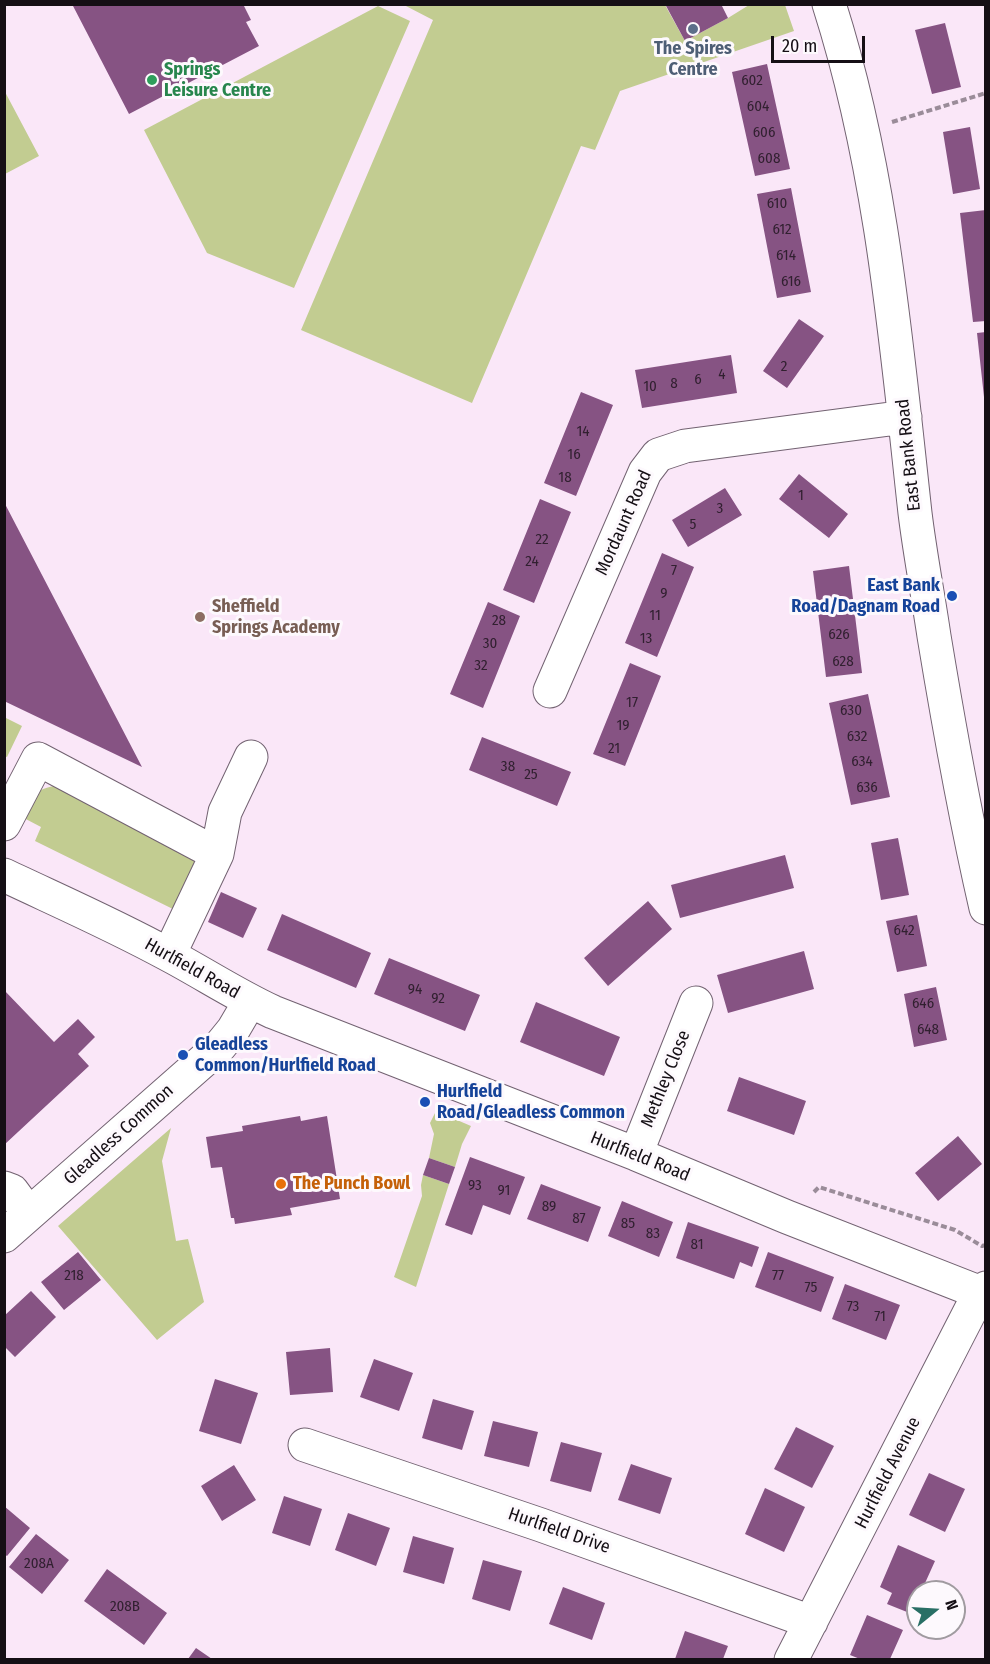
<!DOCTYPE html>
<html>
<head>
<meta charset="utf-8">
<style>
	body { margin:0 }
	#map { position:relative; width:990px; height:1664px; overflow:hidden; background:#fae7f8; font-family:"Fira Sans Condensed",sans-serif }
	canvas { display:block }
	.frame { position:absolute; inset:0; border:6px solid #150f15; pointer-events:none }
	.north { position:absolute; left:906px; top:1580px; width:60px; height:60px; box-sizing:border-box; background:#fdf9fd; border:2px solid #a09ba0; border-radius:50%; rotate:72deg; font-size:16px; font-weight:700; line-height:24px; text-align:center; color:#150f15 }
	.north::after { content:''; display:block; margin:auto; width:21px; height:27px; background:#296f65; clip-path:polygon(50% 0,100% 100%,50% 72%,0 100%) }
	.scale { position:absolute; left:771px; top:36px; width:94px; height:27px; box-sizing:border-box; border:3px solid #150f15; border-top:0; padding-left:8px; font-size:18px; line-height:21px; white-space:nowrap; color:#150f15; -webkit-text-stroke:4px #fdf9fd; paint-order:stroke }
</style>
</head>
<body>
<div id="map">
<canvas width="990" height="1664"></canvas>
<div class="frame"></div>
<div class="north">N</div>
<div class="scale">20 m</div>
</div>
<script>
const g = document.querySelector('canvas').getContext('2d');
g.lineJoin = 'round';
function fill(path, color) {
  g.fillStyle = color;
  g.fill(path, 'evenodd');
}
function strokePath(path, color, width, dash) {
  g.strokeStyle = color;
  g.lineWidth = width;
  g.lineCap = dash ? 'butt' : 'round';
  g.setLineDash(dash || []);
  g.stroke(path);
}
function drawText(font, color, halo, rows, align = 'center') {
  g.font = font + ' "Fira Sans Condensed",sans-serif';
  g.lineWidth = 6;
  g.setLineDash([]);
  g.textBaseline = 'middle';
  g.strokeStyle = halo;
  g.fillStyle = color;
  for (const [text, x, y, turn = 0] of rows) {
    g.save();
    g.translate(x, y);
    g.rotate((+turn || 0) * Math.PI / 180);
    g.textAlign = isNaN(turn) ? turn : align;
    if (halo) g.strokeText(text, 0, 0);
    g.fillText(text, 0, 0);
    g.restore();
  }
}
const green = new Path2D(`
	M404 5H665L685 41 728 18 749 5H785L794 31 620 91 595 150 581 146 472 403 301 330 433 20Z
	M378 6 410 21 294 288 207 253 144 130Z
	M4 90 39 156 5 174H4Z
	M6 718 22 726 7 757 4 756Z
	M64 784 191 850 196 862 181 913 35 841 41 827 20 816C35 792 35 789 64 784Z
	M436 1111 471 1126 462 1144 455 1167 429 1158 434 1134 430 1123Z
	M171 1128 162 1161 176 1241 188 1239 204 1302 157 1340 58 1226Z
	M423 1175 449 1184 416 1287 394 1277 422 1196 421 1185Z`);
const building = new Path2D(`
	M72 4H243L251 20 246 22 259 46 129 114Z
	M665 4H721L728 18 685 41Z
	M945 23 961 87 932 94 915 30Z
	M767 64 790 169 755 176 732 72Z
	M970 127 980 189 953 194 943 132Z
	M791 188 811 292 777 298 757 194Z
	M986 210V321L973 322 960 213Z
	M799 319 824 336 787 388 763 371Z
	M986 332V397H984L977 333Z
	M731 355 737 393 642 408 635 370Z
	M581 392 613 405 576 496 544 483Z
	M799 474 848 514 829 538 779 499Z
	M725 488 742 515 688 547 672 520Z
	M540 499 571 512 534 603 503 590Z
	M4 502 142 767 4 701Z
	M662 553 694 567 657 657 625 643Z
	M849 566 862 673 826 677 813 571Z
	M488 602 520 616 483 708 450 694Z
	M630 663 661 676 625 766 593 754Z
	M868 694 890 797 851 805 829 703Z
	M482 737 571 772 557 806 469 770Z
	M898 838 909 895 881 900 871 843Z
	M785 855 794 888 680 918 671 885Z
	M221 892 257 908 243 938 208 922Z
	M648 901 672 929 608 986 584 958Z
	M282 914 371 953 356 988 267 950Z
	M917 915 927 966 897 972 886 921Z
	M804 951 814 989 728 1013 717 975Z
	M389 958 480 995 465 1031 374 994Z
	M936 987 947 1040 914 1047 904 994Z
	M4 990 54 1042 78 1019 95 1037 78 1054 89 1066 4 1145Z
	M536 1002 620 1037 604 1076 520 1042Z
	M739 1077 806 1101 794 1135 727 1111Z
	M300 1116 301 1121 327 1116 340 1199 290 1208 292 1215 235 1224 234 1218H231L222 1167 211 1168 206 1137 243 1131 242 1126Z
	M958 1136 982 1164 938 1201 915 1173Z
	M470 1157 525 1177 510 1215 483 1205 472 1235 445 1225Z
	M429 1158 455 1167 449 1184 423 1175Z
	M541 1184 601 1207 588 1242 527 1219Z
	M622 1201 673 1222 659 1257 608 1236Z
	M688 1222 759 1247 752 1267 740 1262 734 1279 676 1258Z
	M78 1252 101 1280 64 1310 41 1282Z
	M768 1252 834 1277 821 1312 755 1287Z
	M845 1284 900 1305 886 1340 832 1319Z
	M31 1291 56 1317 15 1357 4 1346V1316Z
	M330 1348 333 1392 290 1395 286 1352Z
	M374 1359 413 1373 399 1411 360 1397Z
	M215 1379 258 1393 241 1444 199 1431Z
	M433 1399 474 1411 462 1450 422 1438Z
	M493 1421 538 1432 529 1467 484 1456Z
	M796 1427 834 1446 812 1488 774 1469Z
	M561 1442 602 1453 591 1492 550 1481Z
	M631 1464 672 1478 660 1514 618 1500Z
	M234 1465 256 1500 222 1521 201 1486Z
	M929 1473 965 1489 945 1532 909 1515Z
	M765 1488 805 1507 784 1552 745 1534Z
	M284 1496 322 1509 310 1546 272 1533Z
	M4 1506 30 1528 7 1556 4 1554Z
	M348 1513 390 1528 376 1566 335 1550Z
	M36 1534 69 1560 42 1594 9 1567Z
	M413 1536 454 1548 444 1584 403 1572Z
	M898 1545 935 1561 921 1592H918V1600L912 1614 887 1604 892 1593 880 1587Z
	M483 1560 522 1571 510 1611 472 1599Z
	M107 1569 167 1613 144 1645 84 1601Z
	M563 1587 605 1603 592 1640 549 1624Z
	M867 1615 903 1630 890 1659H860L850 1655Z
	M685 1631 728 1646 723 1659H675Z
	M196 1648 212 1659H188Z`);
const path = new Path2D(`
	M892 122 986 93
	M814 1192 819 1187 955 1230 982 1246 986 1245`);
const minor = new Path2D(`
	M829 4C882 170 896 341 915 513 920 554 928 595 934 636 949 727 965 817 986 908
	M550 691 645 472 658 455 685 446 905 417
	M4 824 38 759 217 854
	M4 875C59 901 114 925 167 954 203 973 236 995 273 1012L636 1154 787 1217 986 1295
	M169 955 217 854 225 812 251 757
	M636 1154 696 1003
	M4 1188 12 1191 29 1214
	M4 1236 220 1046 233 1030 250 1001
	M305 1445 541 1525 811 1622
	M791 1660 980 1292 986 1288`);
const markers = [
	[693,29,6,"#5c6f8a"],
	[152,80,6,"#2e9e5b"],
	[952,596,6,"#1a4fb4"],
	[200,617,6,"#8d6e63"],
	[183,1055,6,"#1a4fb4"],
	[425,1102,6,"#1a4fb4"],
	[281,1184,6,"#e8710a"]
];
const numberNames = [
	["602",752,81],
	["604",758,107],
	["606",764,133],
	["608",769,159],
	["610",777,204],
	["612",782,230],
	["614",786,256],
	["616",791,282],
	["2",784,367],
	["4",722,375],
	["6",698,380],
	["8",674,384],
	["10",650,387],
	["14",583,432],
	["16",574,455],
	["18",565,478],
	["1",801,496],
	["3",720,509],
	["5",693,525],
	["22",542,540],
	["24",532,562],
	["7",674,571],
	["9",664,594],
	["11",655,616],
	["28",499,621],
	["626",839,635],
	["13",646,639],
	["30",490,644],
	["628",843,662],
	["32",481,666],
	["17",632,703],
	["630",851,711],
	["19",623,726],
	["632",857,737],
	["21",614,749],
	["634",862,762],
	["38",508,767],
	["25",531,775],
	["636",867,788],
	["642",904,931],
	["94",415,990],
	["92",438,999],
	["646",923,1004],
	["648",928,1030],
	["93",475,1186],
	["91",504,1191],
	["89",549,1207],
	["87",579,1219],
	["85",628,1224],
	["83",653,1234],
	["81",697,1245],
	["218",74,1276],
	["77",778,1276],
	["75",811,1288],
	["73",853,1307],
	["71",880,1317],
	["208A",39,1564],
	["208B",125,1607]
];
const serviceNames = [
	["The Spires",693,49],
	["Centre",693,70]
];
const leisureNames = [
	["Springs",164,70],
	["Leisure Centre",164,91]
];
const streetNames = [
	["East Bank Road",909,455,-96],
	["Mordaunt Road",624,523,-66],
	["Hurlfield Road",192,969,29],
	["Methley Close",666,1079,-68],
	["Gleadless Common",119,1135,-42],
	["Hurlfield Road",640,1157,22],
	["Hurlfield Avenue",888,1473,-63],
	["Hurlfield Drive",559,1531,19]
];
const transitNames = [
	["East Bank",940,586,"right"],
	["Road/Dagnam Road",940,607,"right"],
	["Gleadless",195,1045],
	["Common/Hurlfield Road",195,1066],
	["Hurlfield",437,1092],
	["Road/Gleadless Common",437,1113]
];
const educationNames = [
	["Sheffield",212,607],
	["Springs Academy",212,628]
];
const foodNames = [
	["The Punch Bowl",293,1184]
];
fill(green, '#c2cc91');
fill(building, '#865383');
strokePath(minor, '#726271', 35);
strokePath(path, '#9a8c99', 4, [6, 3]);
strokePath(minor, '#fff', 33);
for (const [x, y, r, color] of markers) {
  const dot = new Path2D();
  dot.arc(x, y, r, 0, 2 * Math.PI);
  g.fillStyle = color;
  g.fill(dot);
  strokePath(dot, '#fdf9fd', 2);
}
drawText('15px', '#312030', null, numberNames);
drawText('bold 18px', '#4e5e75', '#fdf9fd', serviceNames);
drawText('bold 18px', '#27864d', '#fdf9fd', leisureNames, 'left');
drawText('18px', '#150f15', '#fdf9fd', streetNames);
drawText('bold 18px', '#164399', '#fdf9fd', transitNames, 'left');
drawText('bold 18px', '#785e54', '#fdf9fd', educationNames, 'left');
drawText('bold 18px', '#c56008', '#fdf9fd', foodNames, 'left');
</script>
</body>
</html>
